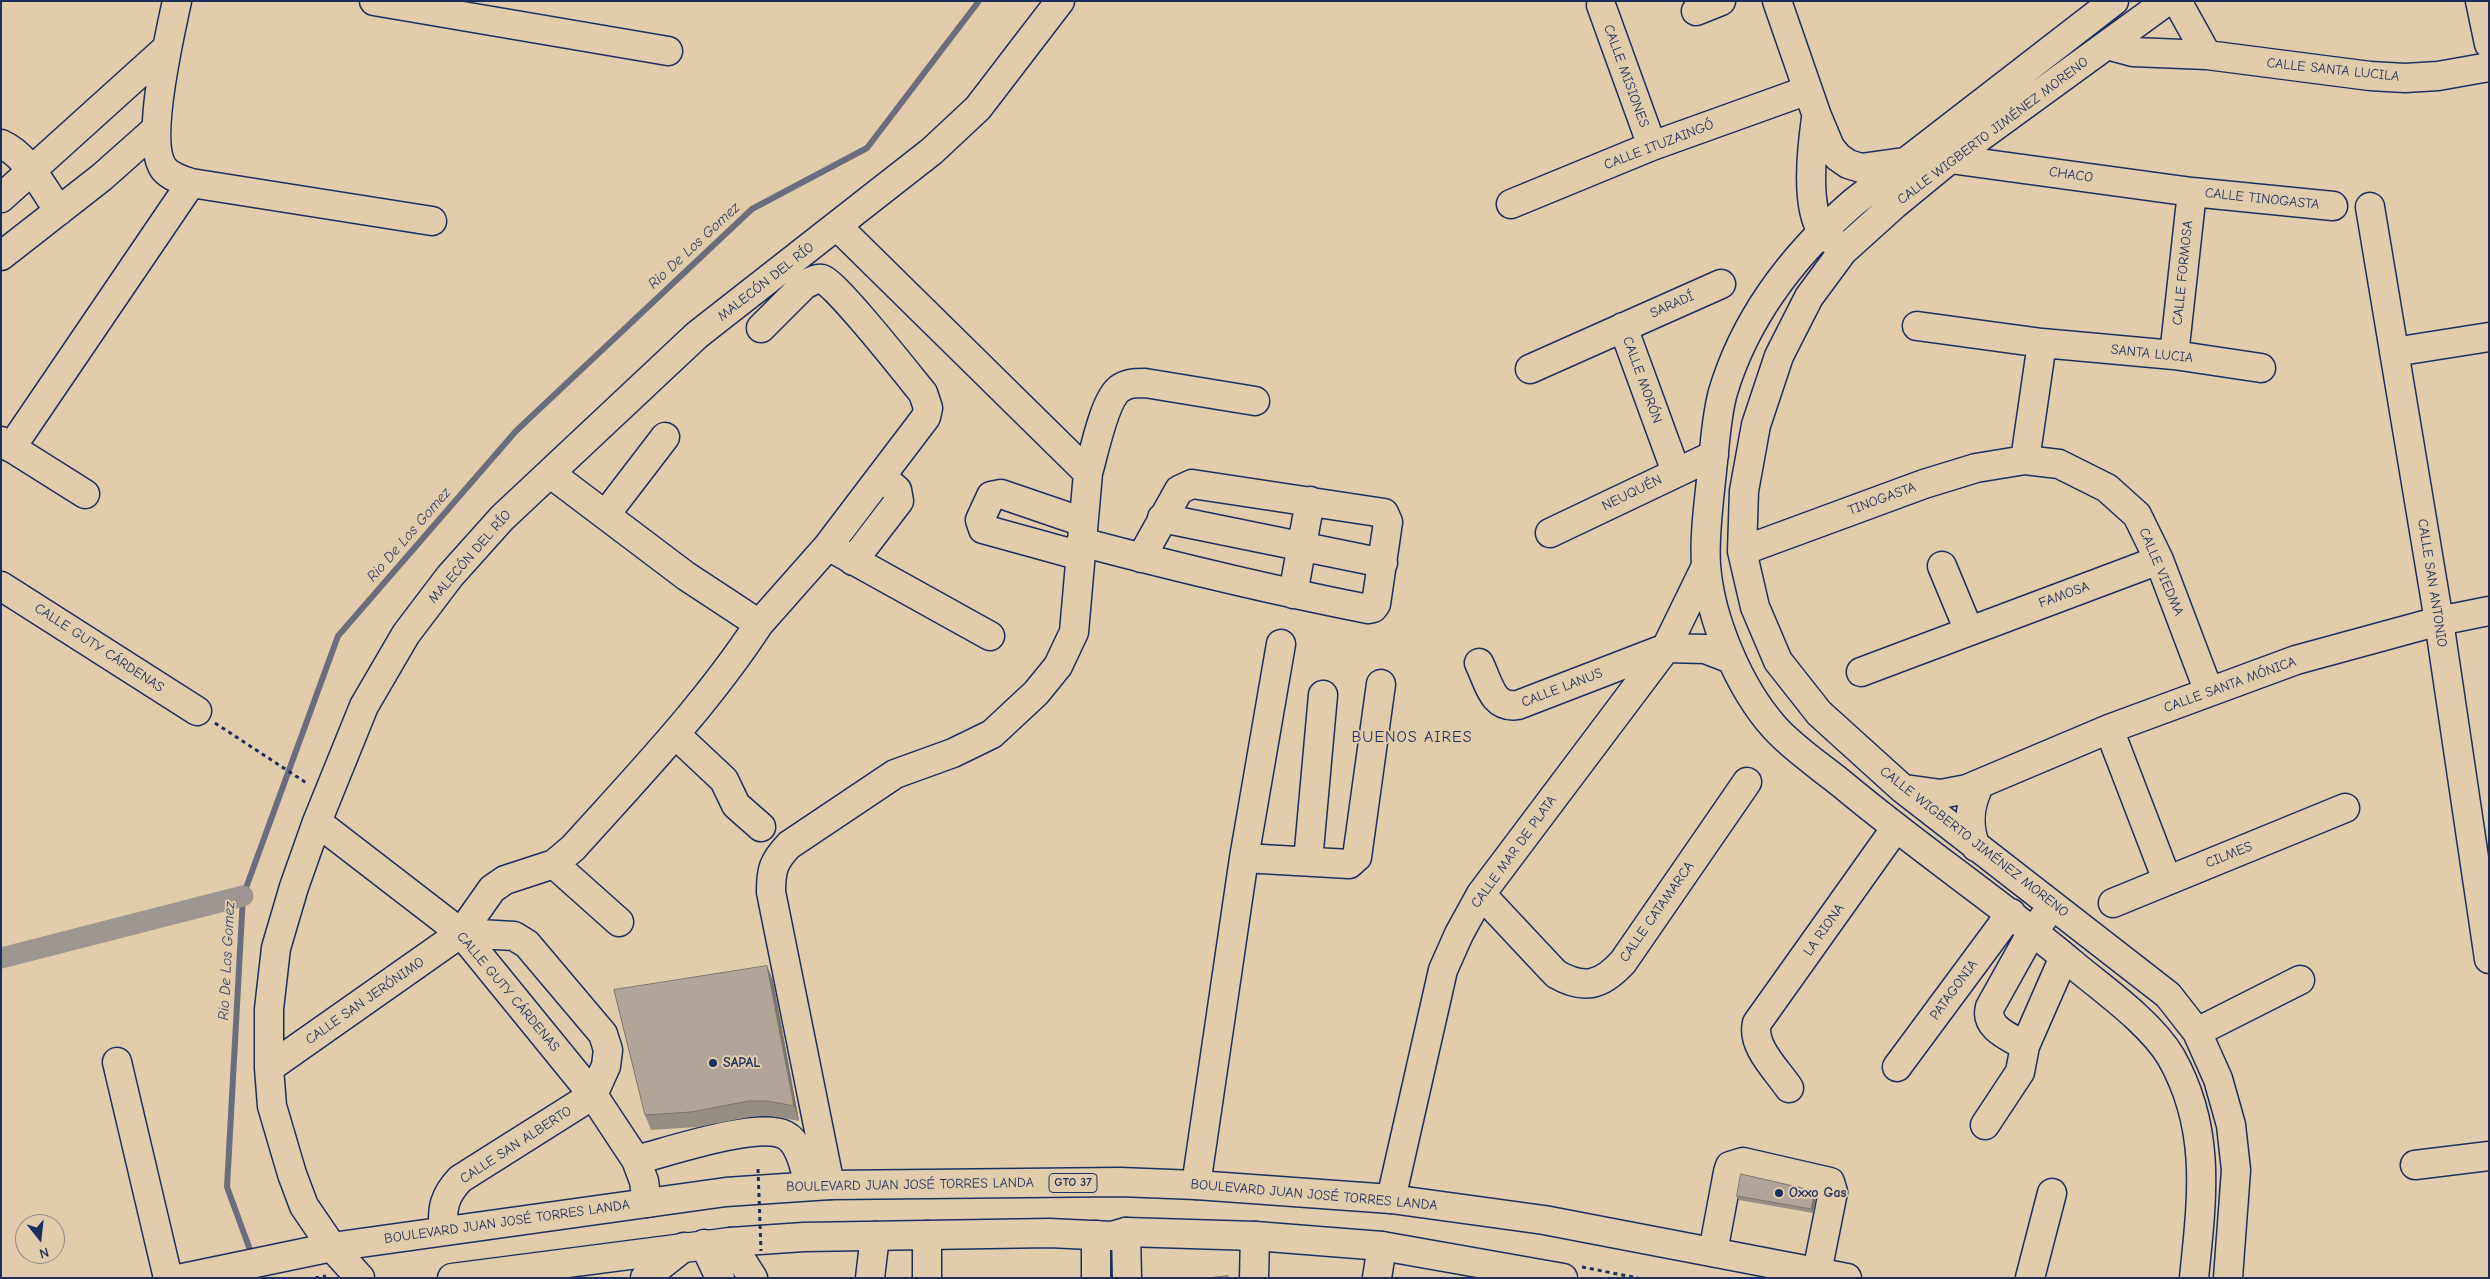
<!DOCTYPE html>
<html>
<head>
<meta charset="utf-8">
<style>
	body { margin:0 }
	#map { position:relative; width:2490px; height:1279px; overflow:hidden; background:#e2ccab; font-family:"Comic Neue",sans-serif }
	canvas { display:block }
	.frame { position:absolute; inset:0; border:2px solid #1b2f5e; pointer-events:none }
	.north { position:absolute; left:15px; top:1214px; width:50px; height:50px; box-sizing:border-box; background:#e2ccab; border:1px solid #928d8c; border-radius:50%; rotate:164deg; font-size:14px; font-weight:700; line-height:20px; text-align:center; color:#1b2f5e }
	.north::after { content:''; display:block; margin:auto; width:18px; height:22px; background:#1b2f5e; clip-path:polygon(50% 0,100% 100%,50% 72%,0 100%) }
</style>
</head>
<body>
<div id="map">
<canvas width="2490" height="1279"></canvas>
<div class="frame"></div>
<div class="north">N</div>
</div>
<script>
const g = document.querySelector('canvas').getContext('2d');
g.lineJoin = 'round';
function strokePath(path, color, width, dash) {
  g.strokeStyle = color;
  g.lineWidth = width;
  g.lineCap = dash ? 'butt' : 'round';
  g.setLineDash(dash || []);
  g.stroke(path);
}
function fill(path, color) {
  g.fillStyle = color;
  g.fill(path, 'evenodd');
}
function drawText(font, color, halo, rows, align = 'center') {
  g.font = font + ' "Comic Neue",sans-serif';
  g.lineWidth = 4;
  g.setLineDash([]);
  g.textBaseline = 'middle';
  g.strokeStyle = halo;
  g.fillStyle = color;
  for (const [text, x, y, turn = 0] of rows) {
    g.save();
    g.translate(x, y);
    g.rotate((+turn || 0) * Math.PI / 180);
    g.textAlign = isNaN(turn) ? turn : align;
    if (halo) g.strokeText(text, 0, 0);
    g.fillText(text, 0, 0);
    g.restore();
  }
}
const stream = new Path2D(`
	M253 1258 227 1187 243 896 338 636 516 431 752 209 867 148 979 1`);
const canal = new Path2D(`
	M1 958 243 896`);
const path = new Path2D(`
	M215 723 308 784
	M1582 1267 1638 1278
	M315 1278 326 1276`);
const minor = new Path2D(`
	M177 1C170 34 144 143 164 169 171 177 181 180 191 183L432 221
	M374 1 668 51
	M1777 1 1817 116 1830 147 1838 157 1848 164 1861 168 1904 162
	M2114 1 1854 202C1794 254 1746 315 1723 392 1716 417 1715 445 1712 471 1709 502 1704 534 1706 565 1710 619 1739 688 1775 728 1794 749 1820 766 1842 784 1917 847 1999 902 2074 965 2104 990 2151 1023 2171 1057 2212 1129 2202 1199 2194 1278
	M2167 1 1950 159 1894 205 1843 251 1809 297 1779 356 1756 425 1744 491 1742 551 1755 607 1778 661 1819 713 1903 789 2168 995 2197 1032 2218 1079 2231 1125 2236 1170 2228 1278
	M2177 1 2207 55
	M2480 1 2489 44
	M1601 5 1652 146
	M1696 11 1721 1
	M2107 45 2133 52 2207 55 2370 76 2405 78 2438 76 2489 67
	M1816 118C1812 147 1805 206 1822 231 1824 235 1829 238 1833 241
	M1 144C27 155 44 190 59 211
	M1950 159 2192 192 2333 206
	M1 198 166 49
	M1511 204 1652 146 1808 90
	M2370 207 2439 621 2489 959
	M1 256 102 177 156 129
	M1917 326 2042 343 2174 355 2261 368
	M1623 327 1676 472
	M761 328 804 285C810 282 816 278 822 279 835 282 909 376 923 393L928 408 926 417 828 546 990 636
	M2394 352 2489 337
	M2174 355 2192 192
	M1530 369 1721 284
	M1 441 85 494
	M11 448 191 183
	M2025 460 2042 343
	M1088 473C1094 453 1104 401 1119 389 1127 383 1135 383 1145 383L1255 401
	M606 514 665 437
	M1162 518 1383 563
	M1550 533 1714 455
	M1081 542C1176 567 1271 590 1368 609L1373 608 1376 604 1388 522 1384 513 1192 484 1179 490 1141 558
	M1742 551 1924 484 1976 468 2025 460 2059 464 2107 488 2137 515 2159 560 2209 692
	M1081 556 983 529 980 520 991 496 1001 494 1083 522
	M853 561 899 501 897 490 881 476
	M1942 566 1969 631
	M1 586 197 711
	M1293 594 1310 501
	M759 624 828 546
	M1479 663C1489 683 1492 709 1518 705L1666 648 1705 649 1731 659
	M1861 672 2159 560
	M2109 729 2167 880
	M675 734 724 780 736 805 761 827
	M1905 789 1941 794 1967 789 2109 729 2296 660 2439 621 2489 611
	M317 822 461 933 593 1095 636 1160 644 1181 647 1203
	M1976 847C1967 825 1969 805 1980 784
	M1244 858 1349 864 1357 857 1381 684
	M1308 861 1323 695
	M554 864 619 922
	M1481 894 1556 974C1584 990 1601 986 1623 962L1747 782
	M2113 903 2345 808
	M2044 917 2028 939 1990 1007C1984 1028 2010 1037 2025 1046L2064 957
	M2197 1032 2300 980
	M117 1062 168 1278
	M1897 1067 2011 913
	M269 1068 461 933 492 889 505 880 554 864 573 848C638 776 706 705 759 624L686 576 551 474
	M1789 1088C1777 1070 1751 1046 1757 1023L1895 829
	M1985 1125 2020 1072 2025 1046
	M636 1160C668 1152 758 1121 785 1135 801 1143 805 1170 809 1185
	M2415 1165 2489 1156
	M830 1185 771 892C771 870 773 862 789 845L895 774 953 753 992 734 1036 693 1058 666 1074 632 1088 473 837 226
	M1196 1185 1244 858 1281 644
	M1391 1199 1443 970 1459 934 1481 894 1666 648 1706 566
	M444 1230C441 1208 445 1195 460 1179L593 1095 606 1066 608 1050 603 1034 527 944 514 936 461 933
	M1126 1232 1127 1278
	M730 1242 753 1278
	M704 1244 720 1278
	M332 1247 304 1206 292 1174 272 1106 269 1068V1009L276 948 294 887 317 822 364 706 406 634 450 576 502 518 697 335 932 151 978 108 1060 1
	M1713 1252 1728 1172 1730 1166 1743 1162 1830 1182 1833 1192 1817 1272
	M645 1278 684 1247
	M870 1278 875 1236
	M927 1278V1235
	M1096 1278V1235
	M1254 1278 1255 1236
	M1377 1278 1382 1246
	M2030 1278 2052 1193`);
const major = new Path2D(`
	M332 1247 360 1278
	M183 1278 332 1247 726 1192 830 1185 1120 1182 1196 1185 1391 1199 1544 1220 1847 1278
	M452 1278 730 1242 804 1237 1049 1233 1112 1236 1126 1232 1255 1236 1382 1246 1563 1278`);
const pathBridge = new Path2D(`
	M758 1169 761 1251`);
const wall = new Path2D(`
	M767 966 773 981 799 1121 772 1116H755L697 1127 651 1130 645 1115Z
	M1816 1195 1813 1213 1739 1200 1737 1196Z`);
const shadedWall = new Path2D(`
	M767 966 773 981 799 1121 794 1106Z
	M1815 1191 1816 1195 1813 1213 1811 1209Z`);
const building = new Path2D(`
	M767 966 794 1106 767 1101H749L691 1112 645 1115 614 990Z
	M1741 1174 1815 1191 1811 1209 1737 1196Z
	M1228 1276V1278H1208Z`);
const markers = [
	[713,1063,5,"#1b2f5e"],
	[1779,1193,5,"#1b2f5e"]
];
const shields = [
	[1073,1183,48]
];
const shieldNames = [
	["GTO 37",1073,1183]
];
const streetNames = [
	["CALLE SANTA LUCILA",2333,70,6],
	["CALLE MISIONES",1626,76,70],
	["CALLE WIGBERTO JIMÉNEZ MORENO",1993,131,-37],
	["CALLE ITUZAINGÓ",1659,145,-21],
	["CHACO",2071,175,8],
	["CALLE TINOGASTA",2262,199,6],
	["CALLE FORMOSA",2183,273,-84],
	["MALECÓN DEL RÍO",766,282,-38],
	["SARADÍ",1672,305,-24],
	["SANTA LUCIA",2152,354,6],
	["CALLE MORÓN",1642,380,70],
	["NEUQUÉN",1632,493,-26],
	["TINOGASTA",1882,499,-20],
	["MALECÓN DEL RÍO",470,557,-49],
	["CALLE VIEDMA",2161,572,67],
	["CALLE SAN ANTONIO",2432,583,81],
	["FAMOSA",2064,595,-20],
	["CALLE GUTY CÁRDENAS",99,648,33],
	["CALLE SANTA MÓNICA",2230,685,-20],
	["CALLE LANUS",1562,688,-21],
	["CALLE WIGBERTO JIMÉNEZ MORENO",1974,842,38],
	["CALLE MAR DE PLATA",1514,852,-54],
	["CILMES",2229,855,-22],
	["CALLE CATAMARCA",1657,912,-55],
	["LA RIONA",1824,930,-55],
	["PATAGONIA",1954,990,-54],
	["CALLE GUTY CÁRDENAS",508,992,50],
	["CALLE SAN JERÓNIMO",365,1001,-35],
	["CALLE SAN ALBERTO",516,1145,-33],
	["BOULEVARD JUAN JOSÉ TORRES LANDA",910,1185,-1],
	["BOULEVARD JUAN JOSÉ TORRES LANDA",1314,1195,5],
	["BOULEVARD JUAN JOSÉ TORRES LANDA",507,1222,-8]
];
const poiNames = [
	["SAPAL",723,1063],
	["Oxxo Gas",1789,1193]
];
const waterNames = [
	["Rio De Los Gomez",694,246,-43],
	["Rio De Los Gomez",409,535,-49],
	["Rio De Los Gomez",227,961,-87]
];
const quarterNames = [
	["BUENOS AIRES",1412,737]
];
strokePath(stream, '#6a6d7d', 6);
strokePath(canal, '#9e9691', 21);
strokePath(minor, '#1b2f5e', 31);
strokePath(major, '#1b2f5e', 31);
strokePath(path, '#1b2f5e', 3, [4, 4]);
strokePath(minor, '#e2ccab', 28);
strokePath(major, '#e2ccab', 28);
strokePath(pathBridge, '#1b2f5e', 3, [4, 4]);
fill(wall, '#978e83');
fill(shadedWall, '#7b746a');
fill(building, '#b0a598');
strokePath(building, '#7b746a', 1);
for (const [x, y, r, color] of markers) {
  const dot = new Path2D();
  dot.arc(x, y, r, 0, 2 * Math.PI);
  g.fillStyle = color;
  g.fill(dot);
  strokePath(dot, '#e2ccab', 2);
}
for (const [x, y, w] of shields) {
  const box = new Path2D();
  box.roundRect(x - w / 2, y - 9.5, w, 19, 4);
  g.fillStyle = '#e2ccab';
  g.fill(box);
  strokePath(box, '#1b2f5e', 1);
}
drawText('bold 12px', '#1b2f5e', null, shieldNames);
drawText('14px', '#1b2f5e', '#e2ccab', streetNames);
drawText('bold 14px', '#1b2f5e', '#e2ccab', poiNames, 'left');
drawText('italic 15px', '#2f3e66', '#e2ccab', waterNames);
g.letterSpacing = '1px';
drawText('16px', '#1b2f5e', '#e2ccab', quarterNames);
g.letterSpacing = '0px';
</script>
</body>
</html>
